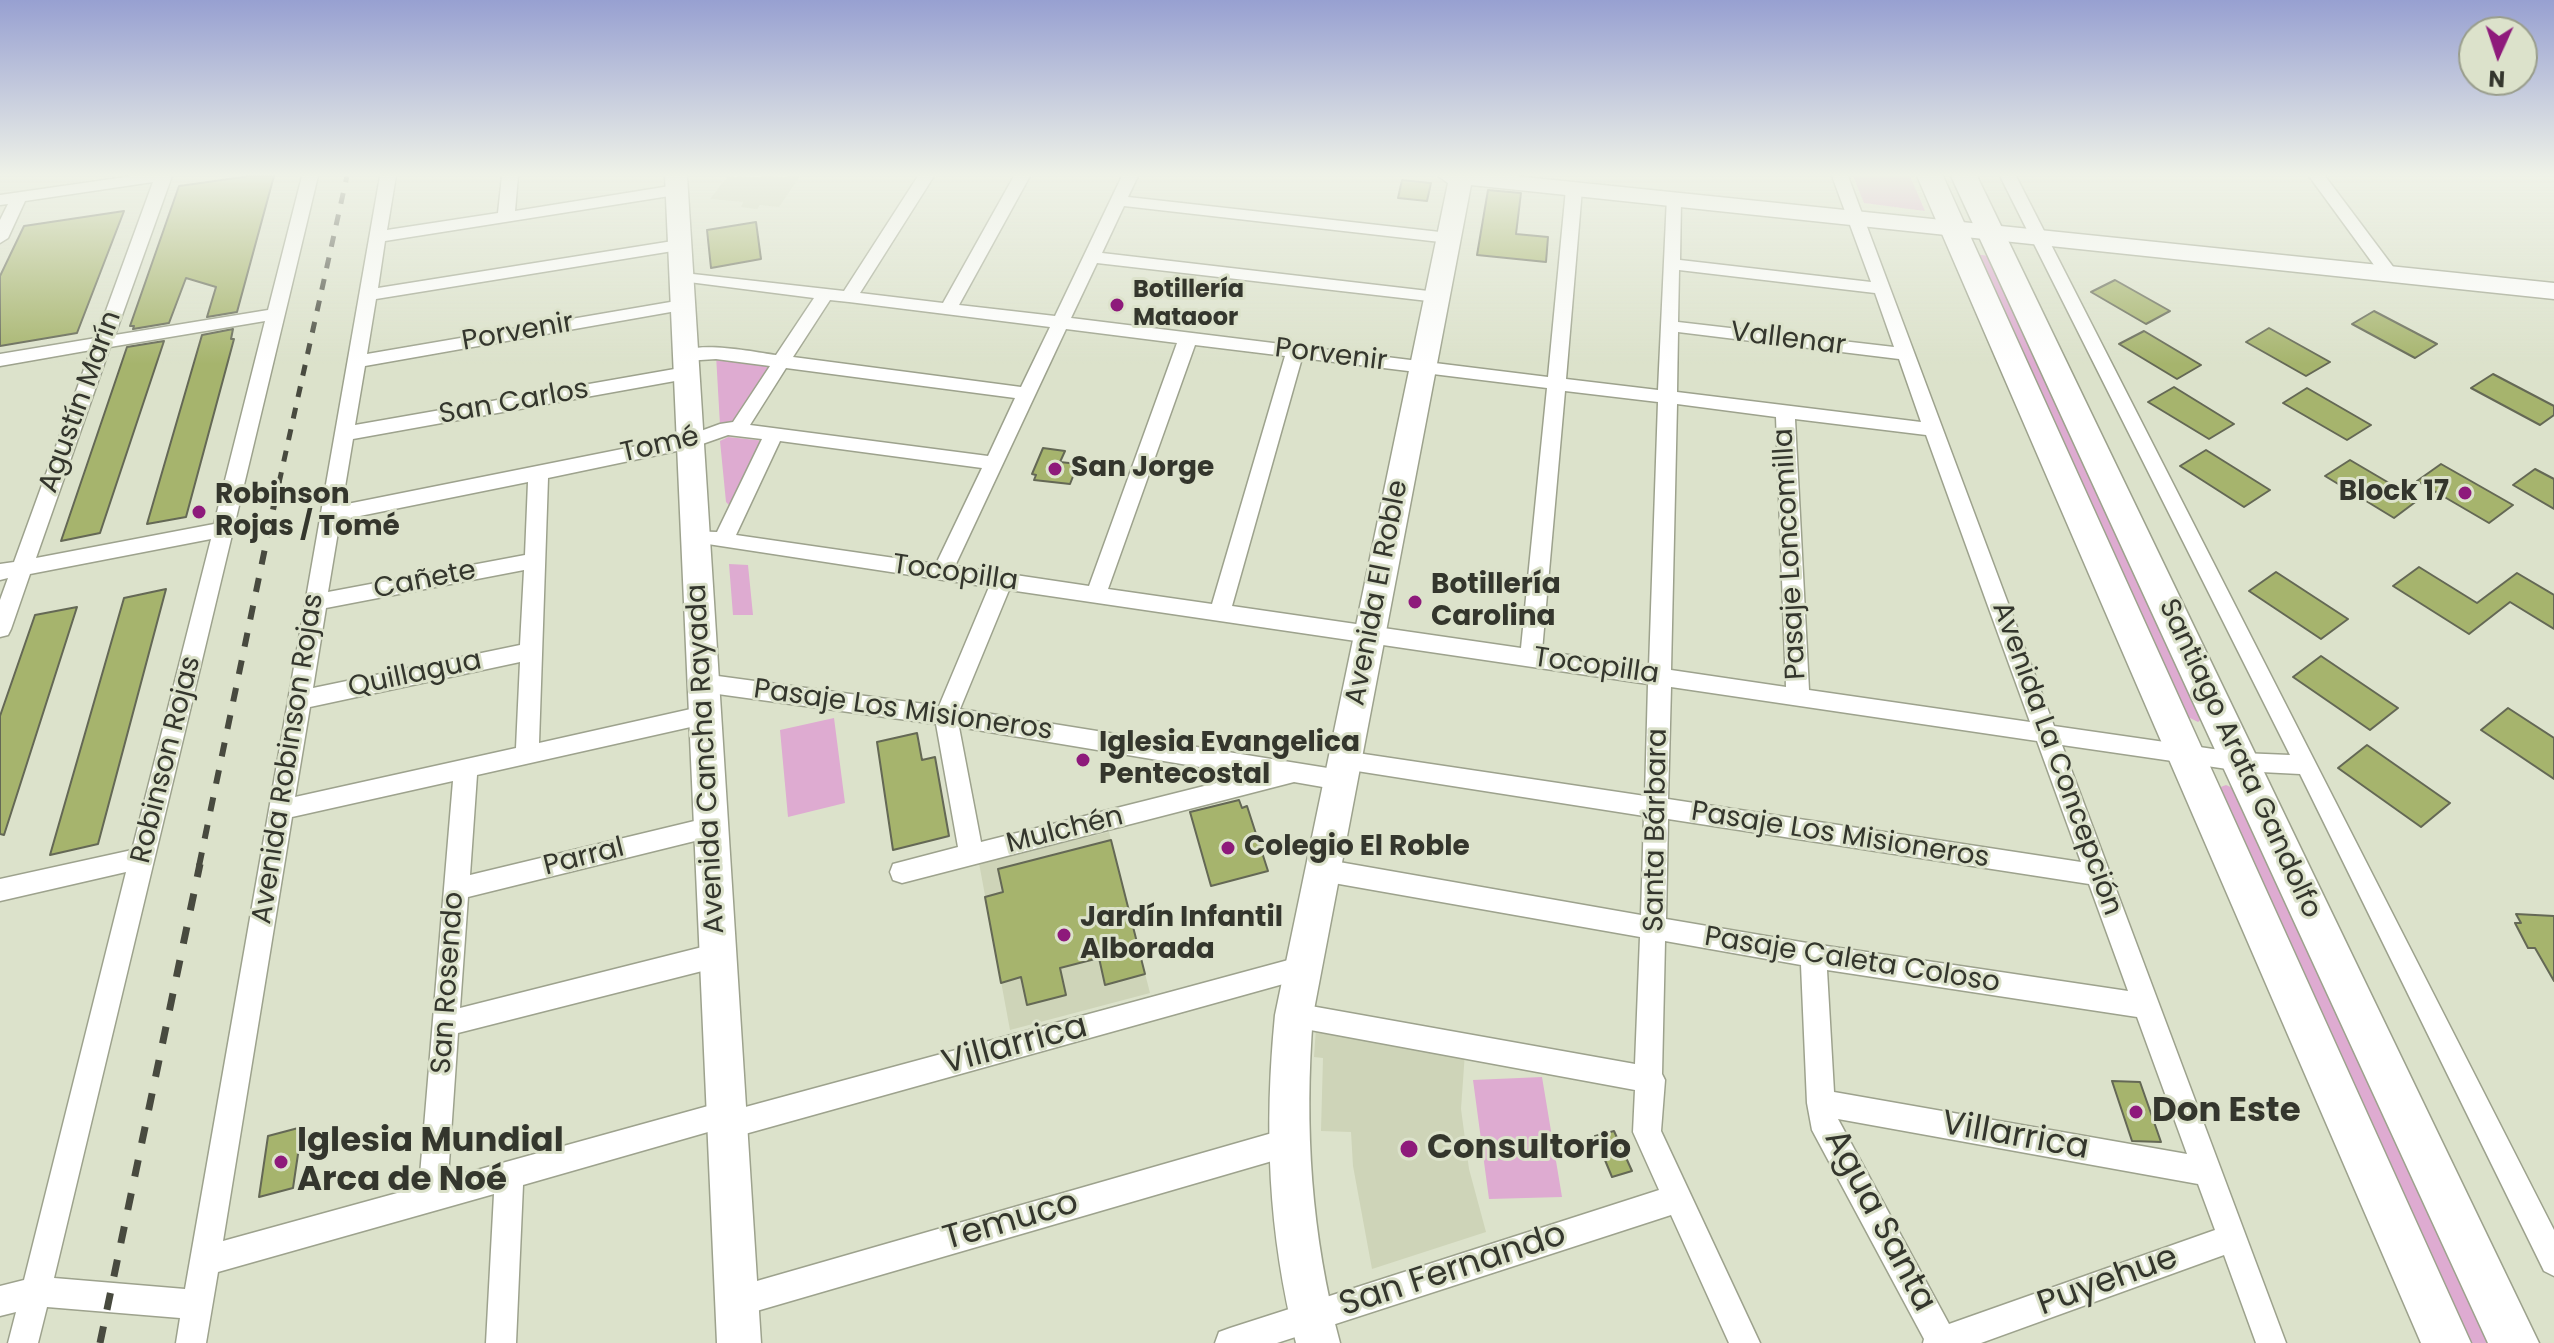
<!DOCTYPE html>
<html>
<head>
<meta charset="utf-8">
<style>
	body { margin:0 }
	#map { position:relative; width:2554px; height:1343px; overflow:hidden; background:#dce2cb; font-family:Poppins,sans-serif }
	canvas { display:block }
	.north { position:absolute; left:2458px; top:16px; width:80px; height:80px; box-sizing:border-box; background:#dce2cb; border:2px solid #999d8c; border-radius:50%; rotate:183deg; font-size:22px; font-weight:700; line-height:32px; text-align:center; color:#34362d }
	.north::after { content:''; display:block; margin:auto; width:28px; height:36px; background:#8e1a7b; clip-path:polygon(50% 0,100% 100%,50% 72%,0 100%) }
</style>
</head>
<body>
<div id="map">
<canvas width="2554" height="1343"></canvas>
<div class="north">N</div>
</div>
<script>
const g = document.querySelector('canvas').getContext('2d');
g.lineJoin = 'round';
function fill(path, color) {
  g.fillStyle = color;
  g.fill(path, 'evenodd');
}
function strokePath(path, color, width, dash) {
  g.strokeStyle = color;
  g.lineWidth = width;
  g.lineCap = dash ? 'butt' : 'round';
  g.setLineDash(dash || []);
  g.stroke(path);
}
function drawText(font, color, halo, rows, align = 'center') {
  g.font = font + ' Poppins,sans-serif';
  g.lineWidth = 6;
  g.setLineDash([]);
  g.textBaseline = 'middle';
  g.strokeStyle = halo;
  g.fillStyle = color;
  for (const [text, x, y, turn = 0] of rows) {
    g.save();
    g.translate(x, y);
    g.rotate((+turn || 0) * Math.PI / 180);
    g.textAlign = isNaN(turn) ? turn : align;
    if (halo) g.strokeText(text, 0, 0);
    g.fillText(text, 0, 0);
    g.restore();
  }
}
const built = new Path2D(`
	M728 176 738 177 800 176 779 207 760 205 757 209 741 207 743 202 710 199Z
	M1109 832 1150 993 1010 1030 979 863Z
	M1316 1028 1465 1052 1461 1109 1469 1169 1486 1232 1372 1269 1353 1166 1351 1132 1321 1131 1323 1058 1314 1057Z`);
const green = new Path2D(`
	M1853 176H1910L1925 211 1864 203Z
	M1975 254 1989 256 2062 418 2204 717 2198 722 2188 717 2110 556Z
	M716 355 775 360 738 425H720Z
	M728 437 765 441 734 502 729 505 726 502 720 441Z
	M729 564 748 565 753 615H733Z
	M834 718 845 803 788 817 780 730Z
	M2226 785 2235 789 2497 1343H2466L2218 788Z
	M1542 1077 1562 1197 1489 1199 1473 1080Z`);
const building = new Path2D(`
	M250 176H274L237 312 207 317 216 287 186 278 169 323 133 329 134 326H130L179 186Z
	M1402 180 1431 183 1427 201 1398 198Z
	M1488 190 1521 193 1516 234 1548 237 1546 262 1477 255Z
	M124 211 77 333 0 346V276L24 226Z
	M756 222 761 259 711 268 707 230Z
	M2115 280 2170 311 2146 324 2091 292Z
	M2374 311 2437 344 2415 358 2352 324Z
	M2269 328 2330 362 2306 376 2246 342Z
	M233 329 231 339H234L186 517 147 524 202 335Z
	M2144 331 2201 365 2177 379 2119 344Z
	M164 341 100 533 61 541 127 347Z
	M2493 374 2554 406V415L2540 425 2471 388Z
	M2174 387 2234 424 2209 439 2148 402Z
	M2307 388 2371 425 2347 440 2283 403Z
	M1043 448 1065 451 1060 462 1078 464 1070 484 1034 480 1036 475 1032 474Z
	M2206 450 2270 490 2244 507 2180 466Z
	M2350 460 2418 500 2394 518 2325 476Z
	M2441 464 2513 505 2489 523 2417 481Z
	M2535 469 2554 479V509L2513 485Z
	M2419 567 2477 603 2517 573 2554 595V629L2510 602 2469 634 2393 586Z
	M2276 572 2348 619 2321 639 2249 591Z
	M166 589 98 844 50 855 124 598Z
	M77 607 4 835 0 834V716L35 615Z
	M2321 656 2398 708 2370 730 2293 677Z
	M2508 708 2554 738V779L2481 730Z
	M917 733 922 760 935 757 949 836 893 850 877 742Z
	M2367 745 2450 803 2421 827 2338 768Z
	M1239 800 1242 808 1247 806 1268 871 1211 886 1190 812Z
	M1111 840 1145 974 1105 985 1099 958 1060 968 1066 995 1027 1005 1021 977 1001 983 985 897 1003 892 998 869Z
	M2516 914 2554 916V981L2535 948H2528L2515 923H2521Z
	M2112 1081 2140 1082 2161 1142 2132 1141Z
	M302 1127 293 1188 259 1197 268 1136Z
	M1614 1131 1632 1171 1612 1177 1595 1136Z`);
const street = new Path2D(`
	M132 176H172L115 335 268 310 302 176H318L54 1278 185 1289 380 176H396L387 230 498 213 502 176H518L515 211 676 185 684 190 676 195 385 241 378 288 679 240 687 245 679 250 376 299 367 354 682 300 691 305 682 310 365 366 355 425 686 367 695 373 686 379 353 439 342 505 687 436 720 424 733 422 770 366 716 359 685 361 676 355C692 339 754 352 776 355L814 298 681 281 675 280 673 276 675 272 844 291 918 176H934L860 293 943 303 1014 176H1030L959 305 1055 316 1122 176H1138L1128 197 1449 233 1457 238 1449 243 1124 206 1102 253 1437 292 1446 297 1437 302 1097 263 1071 318 1548 377 1566 189 1568 186H1580L1582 189 1566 379 1658 390 1667 197 1673 195 1681 200 1680 260 1871 282 1832 176H1848L2054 726 2241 753 2290 755 2000 176H2016L2554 1230V1276L2544 1271 2300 774 2241 771 2062 745 2286 1343H2256L2224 1255 1981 1343H1923L1924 1339 1812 1130 1807 1103 1801 965 1665 941 1662 1074 1665 1080 1661 1131 1760 1343H1729L1671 1215 1277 1343H1215L1219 1332 1230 1328 1659 1190 1633 1132 1635 1090 1294 1027 1285 1024 1281 1015 1285 1006 1294 1003 1635 1064 1640 937 1322 881 1313 878 1310 870 1313 862 1322 859 1641 915 1644 816 1344 769 1336 767 1332 760 1336 753 1344 751 1645 796 1648 684 1009 590 960 709 1340 770 1348 773 1352 780 1348 787 1340 790 1294 782 902 883 893 880 890 872 893 864 958 847 936 724 703 692 695 689 692 683 695 677 703 674 939 706 989 587 688 541 685 536 688 531 717 532 762 439 728 435 691 448 548 478 539 743 704 706 712 709 715 715 712 721 704 724 477 775 470 875 711 817 719 820 723 827 719 834 711 837 468 897 460 1008 718 943 727 947 731 955 727 963 718 967 458 1033 448 1178 726 1101 738 1109 1303 956 1312 960 1316 968 1312 976 727 1139 715 1130 523 1185 516 1343H486L494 1194 218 1272 206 1343H176L180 1318 47 1307 38 1343H8L16 1312 0 1316V1286L24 1280 126 872 0 901V879L132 850 211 539 30 574 11 629 8 635 0 637V600L8 578 0 580V564L14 562 91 350 0 366V354L96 338 153 182 25 201 8 238 0 243V220L8 204 0 205V195ZM1679 270 1875 293 1894 347 1678 322ZM830 300 849 302 1050 327 1021 387 793 357ZM265 321 214 524 36 558 110 347ZM1066 329 1177 343 1089 586 955 566ZM1678 332 1899 359 1921 422 1677 392ZM1195 345 1285 356 1212 604 1108 589ZM1302 358 1547 388 1521 648 1232 606ZM786 368 1015 398 988 456 750 425ZM1565 391 1658 402 1649 667 1542 651ZM1677 404 1776 417 1786 687 1671 670ZM1795 419 1926 435 2030 722 1809 690ZM780 441 982 468 936 564 736 535ZM528 482 525 555 328 592 340 520ZM524 570 520 645 313 688 326 608ZM520 662 516 748 295 797 310 707ZM1671 687 2037 741 2081 862 1668 799ZM959 727 1248 775 981 842ZM453 781 419 1187 223 1241 292 817ZM1668 819 2089 884 2128 991 1813 944 1666 919ZM1827 970 2137 1017 2187 1154 1834 1092ZM1838 1119 2198 1184 2215 1230 1949 1324Z
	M2309 176H2325L2394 268 2396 272 2394 276H2382Z
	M1286 1129 1296 1133 1300 1143 1296 1153 1286 1157 736 1317 725 1313 721 1302 725 1291 736 1287Z`);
const secondary = new Path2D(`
	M665 176H687L761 1343H717Z
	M1438 176H1515L2554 283V299L1471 185 1313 1015C1304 1128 1311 1234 1340 1343H1296C1268 1233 1264 1127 1275 1015L1448 183Z`);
const primary = new Path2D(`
	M1917 176H1943L2471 1343H2421Z
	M1951 176H1977L2539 1343H2488Z`);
const railFar2 = new Path2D(`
	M279 483 347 176`);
const railFar1 = new Path2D(`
	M199 866 279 481`);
const rail = new Path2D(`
	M100 1343 200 864`);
const markers = [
	[1117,305,8,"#8e1a7b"],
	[1055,469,8,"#8e1a7b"],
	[2465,493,8,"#8e1a7b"],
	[199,512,8,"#8e1a7b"],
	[1415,602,8,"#8e1a7b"],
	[1083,760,8,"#8e1a7b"],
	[1228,848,8,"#8e1a7b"],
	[1064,935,8,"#8e1a7b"],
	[2136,1112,8,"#8e1a7b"],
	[1409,1149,10,"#8e1a7b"],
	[281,1162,8,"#8e1a7b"]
];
const farPoinames = [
	["Botillería",1133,291],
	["Mataoor",1133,319]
];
const streetNames = [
	["Porvenir",518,333,-10],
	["Vallenar",1788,340,7],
	["Porvenir",1331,356,7],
	["Agustín Marín",81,402,-70],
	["San Carlos",514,403,-10],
	["Tomé",660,446,-13],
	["Pasaje Loncomilla",1791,554,-93],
	["Tocopilla",955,574,8],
	["Cañete",425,581,-11],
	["Avenida El Roble",1378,593,-79],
	["Tocopilla",1596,667,8],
	["Quillagua",415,675,-12],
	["Pasaje Los Misioneros",903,711,8],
	["Avenida Robinson Rojas",289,759,-81],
	["Avenida Cancha Rayada",707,759,-93],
	["Avenida La Concepción",2056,759,70],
	["Santiago Arata Gandolfo",2239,759,65],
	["Robinson Rojas",167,760,-76],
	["Santa Bárbara",1657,830,-89],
	["Mulchén",1065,831,-14],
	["Pasaje Los Misioneros",1840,836,9],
	["Parral",584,858,-14],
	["Pasaje Caleta Coloso",1852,961,9],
	["San Rosendo",449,983,-86]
];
const poiNames = [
	["San Jorge",1071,469],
	["Block 17",2449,493,"right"],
	["Robinson",215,496],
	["Rojas / Tomé",215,528],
	["Botillería",1431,586],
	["Carolina",1431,618],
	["Iglesia Evangelica",1099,744],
	["Pentecostal",1099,776],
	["Colegio El Roble",1244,848],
	["Jardín Infantil",1080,919],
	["Alborada",1080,951]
];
const nearStreetnames = [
	["Villarrica",1015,1046,-15],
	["Villarrica",2015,1137,10],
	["Agua Santa",1879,1221,62],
	["Temuco",1011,1222,-16],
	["San Fernando",1453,1271,-18],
	["Puyehue",2108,1282,-20]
];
const nearPoinames = [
	["Don Este",2152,1112],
	["Iglesia Mundial",297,1142],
	["Arca de Noé",297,1181],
	["Consultorio",1427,1149]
];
fill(built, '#ced4b8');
fill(green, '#deabd1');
fill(building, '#a6b46d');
strokePath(building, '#646855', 2);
strokePath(street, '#9da28d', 3);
strokePath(secondary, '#9da28d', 3);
strokePath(primary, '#9da28d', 3);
fill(street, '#fff');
fill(secondary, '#fff');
fill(primary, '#fff');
strokePath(railFar2, '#484a3f', 5, [11, 11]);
strokePath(railFar1, '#484a3f', 6, [14, 14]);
strokePath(rail, '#484a3f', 7, [17, 17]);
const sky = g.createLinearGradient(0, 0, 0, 364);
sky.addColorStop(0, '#97a0d1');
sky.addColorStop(0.48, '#eff2e8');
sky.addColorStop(1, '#eff2e800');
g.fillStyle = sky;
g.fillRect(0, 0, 2554, 364);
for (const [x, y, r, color] of markers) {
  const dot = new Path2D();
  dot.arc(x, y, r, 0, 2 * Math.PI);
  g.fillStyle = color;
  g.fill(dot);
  strokePath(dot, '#dce2cb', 3);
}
drawText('bold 24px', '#34362d', '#dce2cb', farPoinames, 'left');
drawText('28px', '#34362d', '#dce2cb', streetNames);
drawText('bold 28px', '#34362d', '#dce2cb', poiNames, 'left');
drawText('34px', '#34362d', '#dce2cb', nearStreetnames);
drawText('bold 34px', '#34362d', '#dce2cb', nearPoinames, 'left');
</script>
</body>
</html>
